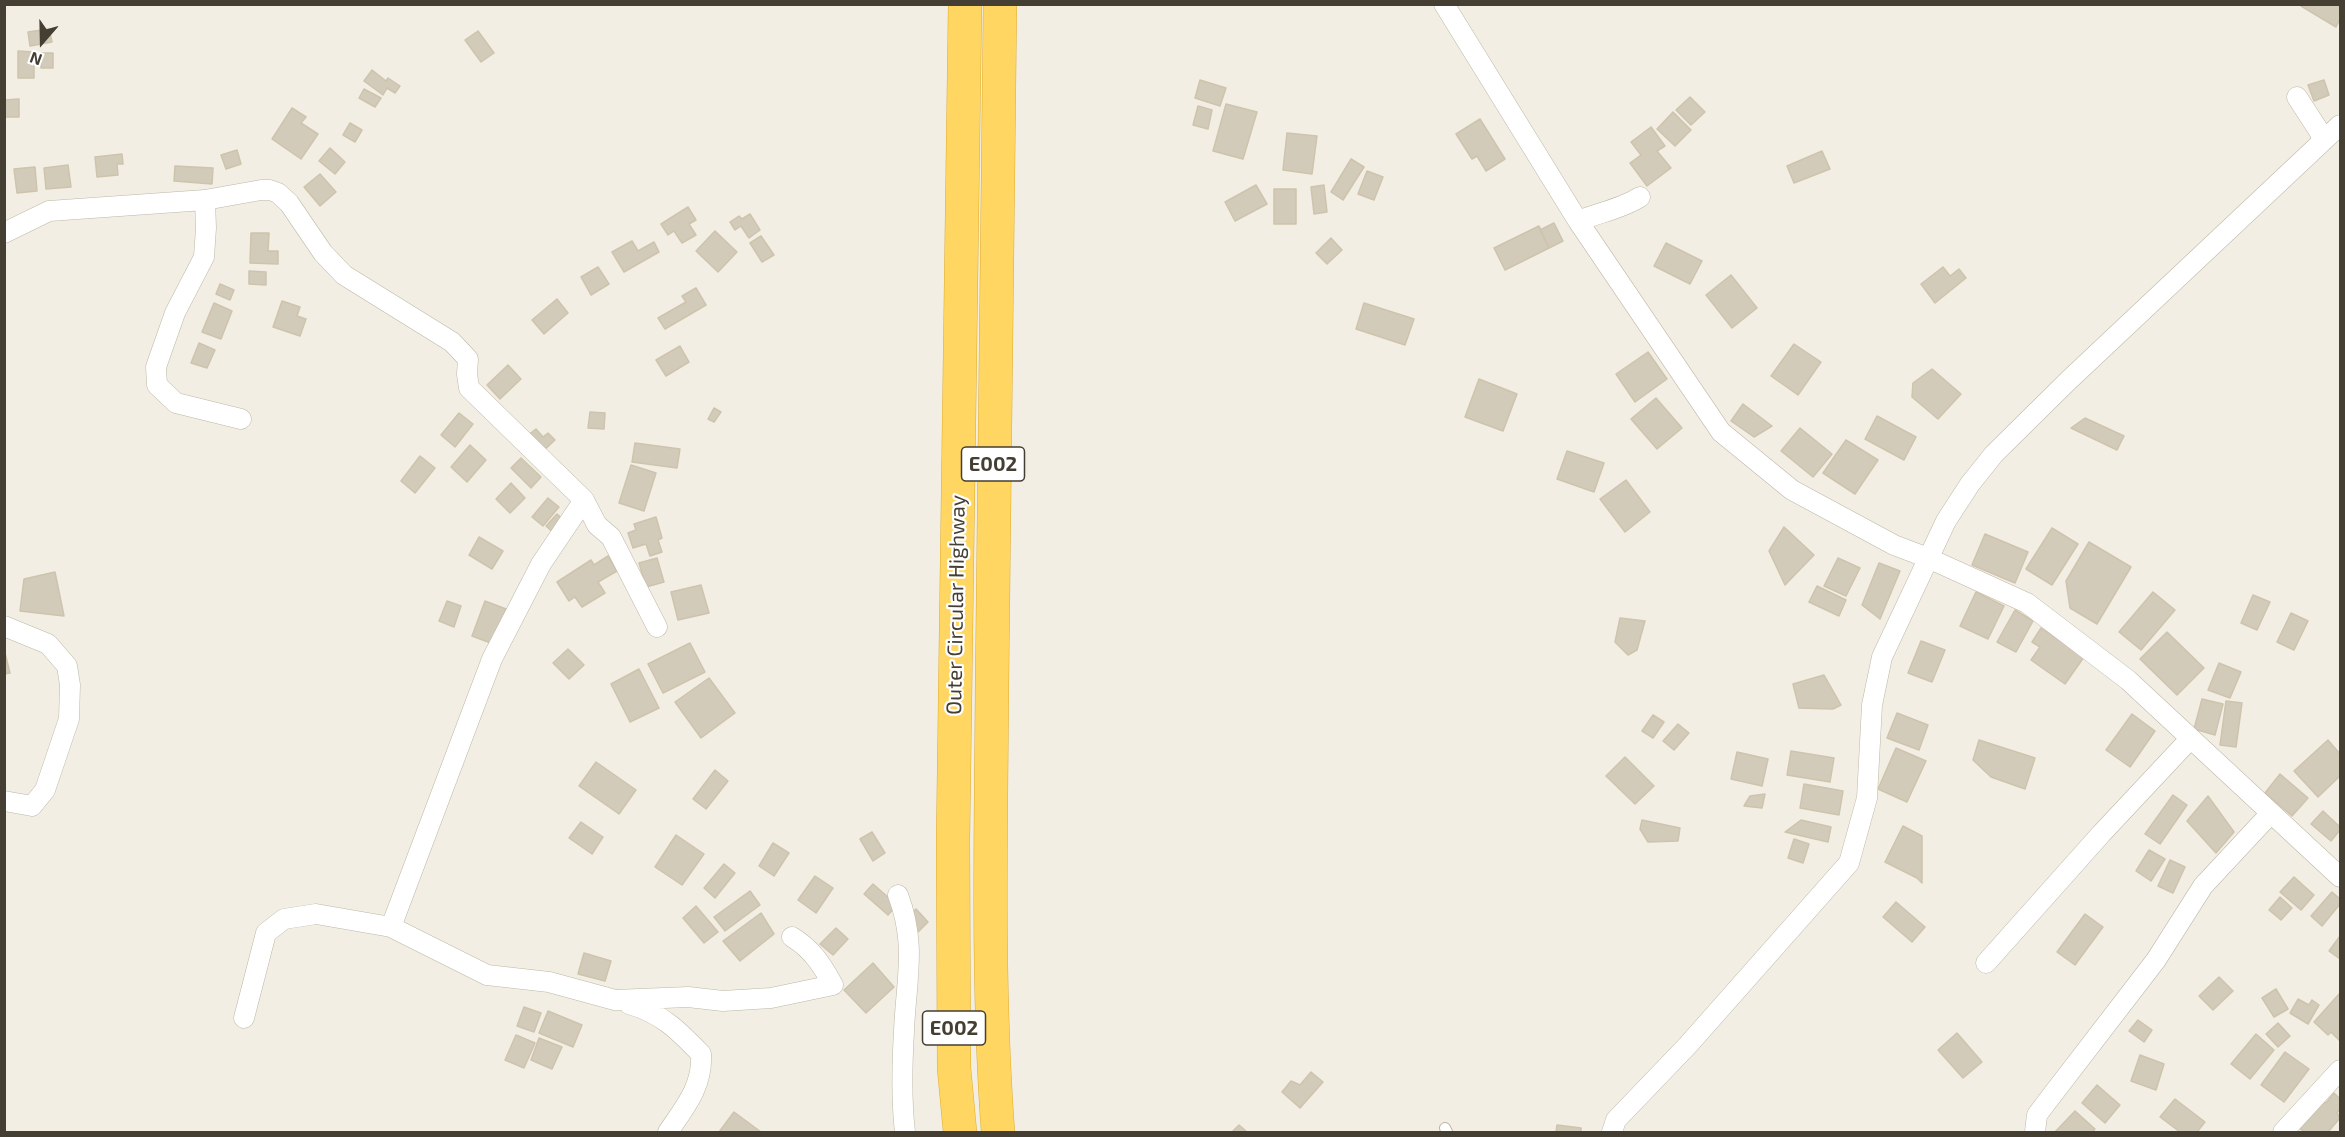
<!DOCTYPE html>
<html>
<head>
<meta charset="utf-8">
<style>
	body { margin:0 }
	#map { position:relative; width:2345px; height:1137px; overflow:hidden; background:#f2eee3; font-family:"Exo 2",sans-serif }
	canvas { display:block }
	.frame { position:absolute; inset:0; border:6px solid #443e33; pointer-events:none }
	.north { position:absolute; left:12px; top:12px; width:60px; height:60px; -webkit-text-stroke:4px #fff; paint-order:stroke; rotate:200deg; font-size:16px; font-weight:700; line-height:24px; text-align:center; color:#443e33 }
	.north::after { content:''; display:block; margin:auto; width:21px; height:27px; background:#443e33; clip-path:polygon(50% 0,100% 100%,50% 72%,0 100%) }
</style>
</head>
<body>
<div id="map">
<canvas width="2345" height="1137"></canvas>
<div class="frame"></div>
<div class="north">N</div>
</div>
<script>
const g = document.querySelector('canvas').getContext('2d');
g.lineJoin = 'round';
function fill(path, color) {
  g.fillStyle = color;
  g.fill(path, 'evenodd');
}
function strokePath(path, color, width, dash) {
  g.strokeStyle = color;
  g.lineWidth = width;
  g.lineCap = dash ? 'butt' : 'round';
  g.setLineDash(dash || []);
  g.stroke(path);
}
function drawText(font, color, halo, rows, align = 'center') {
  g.font = font + ' "Exo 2",sans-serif';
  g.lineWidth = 4.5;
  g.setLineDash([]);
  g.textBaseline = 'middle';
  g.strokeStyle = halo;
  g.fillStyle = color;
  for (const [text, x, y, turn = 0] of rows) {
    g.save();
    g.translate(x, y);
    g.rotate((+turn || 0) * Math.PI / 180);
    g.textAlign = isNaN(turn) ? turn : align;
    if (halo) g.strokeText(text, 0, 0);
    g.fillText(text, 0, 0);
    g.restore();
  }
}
const building = new Path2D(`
	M2302 4H2340V19L2336 27 2301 6Z
	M49 29 52 42 30 46 28 32Z
	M478 31 494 53 481 62 465 40Z
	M18 51 34 52V78H18Z
	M41 53H53V68H41Z
	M372 70 386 81 388 78 400 86 395 93 387 88 383 95 364 81Z
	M1200 80 1226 88 1220 106 1195 98Z
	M2324 80 2329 95 2314 101 2308 85Z
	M364 89 381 98 375 107 359 98Z
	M1690 97 1705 112 1691 125 1676 110Z
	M19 99V117H4V100Z
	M1226 104 1257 112 1243 159 1213 151Z
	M1198 106 1212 110 1208 129 1193 125Z
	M292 108 306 117 301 123 318 134 301 159 272 139Z
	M1673 112 1691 130 1675 146 1657 129Z
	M1480 119 1505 159 1486 171 1477 156 1472 159 1456 134Z
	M350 123 362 130 355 142 343 135Z
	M1651 127 1665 146 1657 151 1671 168 1647 186 1630 163 1641 155 1631 142Z
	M1287 133 1317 136 1312 174 1283 170Z
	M330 148 345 162 335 174 319 161Z
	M237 150 241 164 226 169 221 155Z
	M1822 151 1830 169 1794 183 1787 166Z
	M122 154 123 164H117L118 175 97 177 95 157Z
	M1351 159 1364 167 1343 200 1331 192Z
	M68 165 71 187 46 189 44 168Z
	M175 166 213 168 212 184 174 181Z
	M35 167 37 191 17 193 14 169Z
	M1367 171 1383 177 1374 200 1358 194Z
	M320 174 336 192 320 206 304 187Z
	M1256 185 1267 204 1235 221 1225 202Z
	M1324 185 1327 212 1314 214 1311 187Z
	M1274 189H1296V224H1274Z
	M688 207 696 220 689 224 696 235 682 243 674 231 668 235 661 224Z
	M750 214 760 230 749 238 741 226 735 230 730 222 739 216 742 219Z
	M1554 223 1563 241 1549 248 1540 230Z
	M1539 226 1549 248 1505 270 1494 248Z
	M715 231 737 252 718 272 696 251Z
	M251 233H269L268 251H278V264L250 263Z
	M761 236 774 255 762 262 750 243Z
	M1331 238 1342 250 1327 264 1316 253Z
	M632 241 638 251 654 242 659 252 624 272 612 252Z
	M1666 243 1702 261 1690 284 1654 266Z
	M598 267 609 284 591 295 581 277Z
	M1943 267 1950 276 1959 269 1966 278 1935 303 1921 284Z
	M249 271 266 272V285L249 284Z
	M1731 275 1757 308 1732 328 1706 295Z
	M220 284 234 290 230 300 216 294Z
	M696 288 706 305 665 329 658 318 686 302 682 296Z
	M557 299 568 313 544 334 532 320Z
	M282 301 300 307 297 316 306 319 300 336 273 327Z
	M214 303 232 311 221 339 202 332Z
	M1364 303 1414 319 1405 345 1356 329Z
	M199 343 215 350 207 368 191 363Z
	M1794 344 1821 362 1798 395 1771 376Z
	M680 346 689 362 666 376 656 360Z
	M1648 352 1667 379 1635 402 1616 374Z
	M508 365 521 379 500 399 487 385Z
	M1932 369 1961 394 1938 419 1912 397 1913 383Z
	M1479 379 1517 394 1503 431 1465 417Z
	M1656 398 1682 428 1657 449 1631 419Z
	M1743 404 1772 426 1754 437 1731 421Z
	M714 408 721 412 714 422 708 419Z
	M590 412 605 413 604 429 588 428Z
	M459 413 473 424 455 447 441 435Z
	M1877 416 1916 437 1904 460 1865 439Z
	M2085 418 2124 436 2117 450 2071 428Z
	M1800 428 1832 454 1813 477 1781 451Z
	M536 429 543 437 548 433 555 440 542 452 527 436Z
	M1846 440 1878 460 1855 494 1823 473Z
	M635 443 680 449 677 468 632 462Z
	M470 445 486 460 467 482 451 467Z
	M1567 451 1604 463 1594 492 1557 479Z
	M420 456 435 468 415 493 401 481Z
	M521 458 541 477 531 488 511 468Z
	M631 465 656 473 644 511 619 503Z
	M1626 480 1650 512 1625 532 1600 499Z
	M511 483 525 498 510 513 496 499Z
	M548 498 559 507 543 526 532 517Z
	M557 514 566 522 555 534 546 526Z
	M656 517 662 538 658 540 662 552 650 556 646 544 633 548 628 533 636 530 634 524Z
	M1784 527 1814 555 1785 585 1769 551Z
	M2052 528 2078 544 2052 585 2026 569Z
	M1985 534 2028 552 2015 583 1972 565Z
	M479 537 503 551 492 569 469 555Z
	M2089 542 2131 567 2097 624 2070 608 2066 581Z
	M608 556 617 571 598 582 605 593 582 607 575 597 569 601 557 582 591 560 594 565Z
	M657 558 664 582 646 587 639 563Z
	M1838 558 1860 568 1846 596 1824 586Z
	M1879 563 1900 571 1880 619 1862 605Z
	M55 572 64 616 20 611 24 579Z
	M701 585 709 613 678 620 671 592Z
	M1817 586 1846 600 1839 616 1809 602Z
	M1976 592 2004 606 1988 639 1960 626Z
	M2153 592 2175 610 2141 650 2119 632Z
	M2253 595 2270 602 2257 630 2241 623Z
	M447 601 461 606 454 627 439 621Z
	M485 601 506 609 498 631 496 645 472 636Z
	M2015 610 2033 621 2016 652 1997 642Z
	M2291 613 2308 621 2294 650 2277 642Z
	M1620 618 1645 621 1637 650 1628 655 1615 642Z
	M2041 628 2084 657 2065 684 2031 660 2040 647 2032 642Z
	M2167 632 2204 668 2177 695 2140 659Z
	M1921 641 1945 650 1932 682 1908 673Z
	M690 643 705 672 663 693 648 664Z
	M4 649 10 673 4 674Z
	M568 649 584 665 569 679 553 663Z
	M2219 663 2241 672 2230 698 2208 690Z
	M639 669 659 708 630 722 611 684Z
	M1824 675 1841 705 1833 709 1799 708 1793 684Z
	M709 678 735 713 701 738 675 702Z
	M2202 699 2223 704 2215 735 2194 729Z
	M2226 701 2242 703 2236 747 2220 745Z
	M1897 713 1928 725 1919 750 1887 738Z
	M2132 714 2155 731 2130 767 2106 750Z
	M1653 715 1664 722 1653 738 1642 731Z
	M1678 724 1689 733 1674 750 1663 741Z
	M1979 740 2035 758 2025 789 1991 777 1973 760Z
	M2328 740 2340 754V776L2318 797 2294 771Z
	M1896 748 1926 761 1907 802 1878 789Z
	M1791 751 1834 758 1830 782 1787 775Z
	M1737 752 1768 759 1762 786 1731 779Z
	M1625 757 1654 786 1635 804 1606 776Z
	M596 762 636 790 619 814 579 786Z
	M715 770 728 781 706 809 693 799Z
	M2280 774 2308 798 2292 816 2265 793Z
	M1804 784 1843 791 1839 815 1800 808Z
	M1765 794 1762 808 1744 806 1750 796Z
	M2173 795 2187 805 2160 844 2145 834Z
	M2208 796 2234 832 2216 853 2187 821Z
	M2323 811 2340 827V830L2331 841 2311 824Z
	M1642 820 1680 828 1678 841 1648 842 1640 829Z
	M1801 820 1831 827 1828 842 1785 832Z
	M581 822 603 837 592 854 569 838Z
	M1903 826 1922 836V883L1917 878 1885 862Z
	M872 832 885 853 873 861 860 839Z
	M676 835 704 854 682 885 655 867Z
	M1794 839 1809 844 1803 863 1788 858Z
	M773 843 789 853 774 876 759 866Z
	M2149 850 2165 859 2151 881 2136 871Z
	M2170 860 2185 867 2173 893 2158 886Z
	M724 864 735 873 715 898 704 888Z
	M815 876 833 888 816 913 798 900Z
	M2294 877 2314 895 2301 910 2280 892Z
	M873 884 897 905 888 915 864 894Z
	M750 891 760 905 725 931 714 917Z
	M2332 892 2340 899V904L2322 926 2311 916Z
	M2280 897 2292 908 2281 920 2269 910Z
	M1896 902 1925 927 1912 942 1883 917Z
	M696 906 718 932 704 943 683 918Z
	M916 909 928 922 915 935 903 922Z
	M761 913 774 934 740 961 723 941Z
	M2085 914 2103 927 2075 965 2057 952Z
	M836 928 848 939 833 955 820 944Z
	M2340 936V959L2329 951Z
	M584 953 611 961 605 981 578 974Z
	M873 963 894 987 866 1013 844 990Z
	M2219 977 2233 991 2213 1010 2199 996Z
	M2276 989 2288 1009 2274 1017 2262 998Z
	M2340 993V1041L2331 1032 2328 1035 2314 1022Z
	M2298 999 2309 1005 2312 1000 2319 1005 2308 1024 2290 1013Z
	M524 1007 541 1013 534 1032 517 1026Z
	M548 1011 582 1025 573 1047 539 1033Z
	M2138 1020 2152 1030 2144 1042 2129 1031Z
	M2278 1023 2290 1036 2278 1047 2266 1034Z
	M1957 1033 1982 1062 1963 1078 1938 1050Z
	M2256 1034 2274 1050 2250 1079 2231 1064Z
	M516 1035 535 1043 524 1068 505 1060Z
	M539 1038 562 1047 552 1069 531 1060Z
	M2285 1052 2309 1069 2284 1102 2261 1085Z
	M2140 1055 2164 1064 2156 1090 2131 1081Z
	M1311 1072 1323 1082 1300 1108 1282 1092 1291 1081 1300 1085Z
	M2097 1085 2120 1105 2105 1123 2082 1103Z
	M2334 1093 2340 1099V1109L2337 1113 2340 1118 2328 1132H2304L2295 1124 2318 1097 2326 1103Z
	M2175 1099 2205 1122 2197 1132H2180L2160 1117Z
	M2075 1111 2095 1129 2092 1132H2055Z
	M734 1112 761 1132H719Z
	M1239 1125 1247 1132H1232Z
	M1557 1125 1581 1128V1132H1556Z`);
const lane = new Path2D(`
	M1445 1128 1447 1132`);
const street = new Path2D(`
	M1444 4 1578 221 1721 432 1792 490 1894 545 1928 558 2027 603 2128 680 2340 877
	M2297 97 2319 131 2323 141
	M205 200 206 228 204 257 175 313 156 367 157 385 176 403 241 419
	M1578 221C1598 213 1621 209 1640 197
	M4 233 49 211 205 200 261 190H270L278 193 289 203 323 253 344 275 452 342 468 359 467 374 469 388 584 500 541 564 492 659 391 927
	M584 500 597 525 611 537 657 627
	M4 626 48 644 67 666 70 685 69 719 45 790 32 806 4 801
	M898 895C917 945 906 980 904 1031 902 1065 901 1099 905 1132
	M1986 963 2101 834 2190 739
	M629 1004C661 1013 678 1030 701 1054 703 1086 685 1107 668 1132
	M244 1018 266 933 284 919 316 914 391 927 487 975 549 982 615 1000 688 997 723 1001 771 998 833 985C822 965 812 949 792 937
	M1612 1132 1616 1120 1688 1045 1849 863 1867 798 1872 705 1882 657 1946 521 1970 484 1994 454 2069 380 2340 125
	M2035 1132 2037 1115 2046 1103 2156 960 2203 886 2271 813
	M2283 1132 2340 1070`);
const highway = new Path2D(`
	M960 1132 954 1068 953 840 965 4
	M998 1132C987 984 991 834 992 685 993 458 996 231 1000 4`);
const shields = [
	[993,464,63],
	[954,1028,63]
];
const shieldNames = [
	["E002",993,464],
	["E002",954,1028]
];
const streetNames = [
	["Outer Circular Highway",956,605,-89]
];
fill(building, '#d3cbb9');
strokePath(building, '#cec3ac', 1.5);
strokePath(lane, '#bdb7a6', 12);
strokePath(street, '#bdb7a6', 21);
strokePath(highway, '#deac31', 34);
strokePath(lane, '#fff', 10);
strokePath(street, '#fff', 20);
strokePath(highway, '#ffd661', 33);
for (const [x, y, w] of shields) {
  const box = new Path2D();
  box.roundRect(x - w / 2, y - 17, w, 34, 4.5);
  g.fillStyle = '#fff';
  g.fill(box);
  strokePath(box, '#443e33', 1.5);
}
drawText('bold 20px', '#443e33', null, shieldNames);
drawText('21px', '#443e33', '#fff', streetNames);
</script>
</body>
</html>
